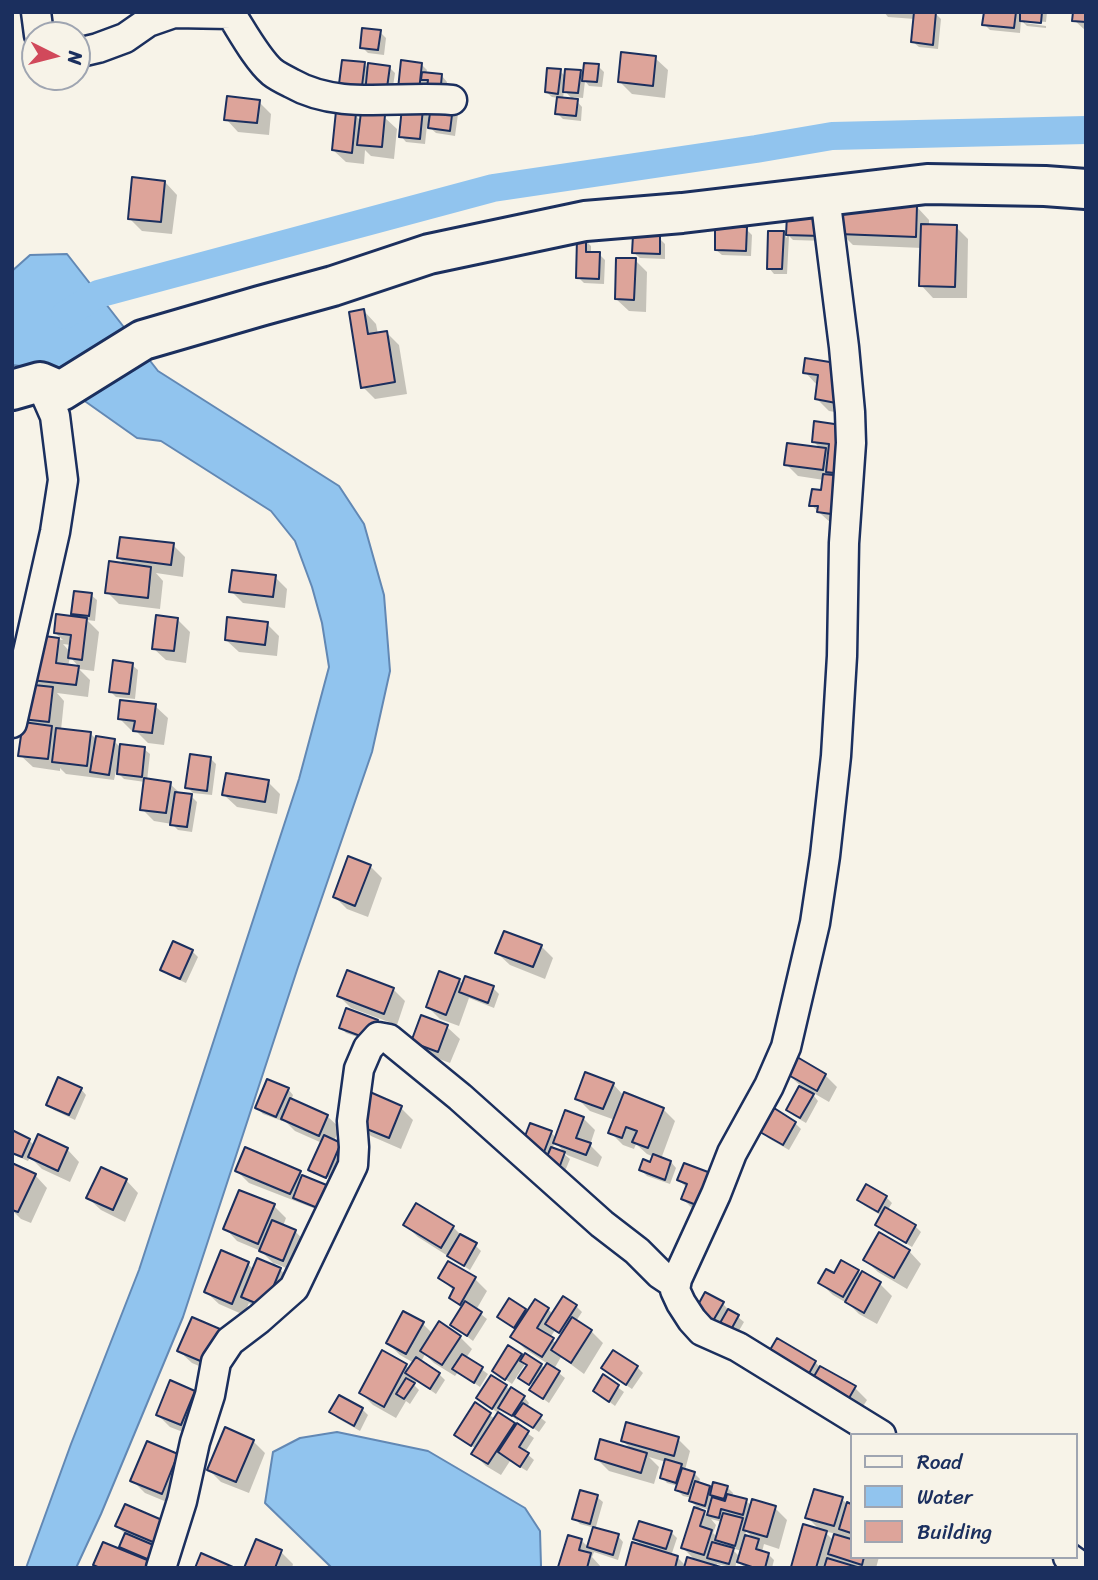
<!DOCTYPE html>
<html>
<head>
<meta charset="utf-8">
<style>
	body { margin:0 }
	#map { position:relative; width:1098px; height:1580px; overflow:hidden; background:#f7f3e8; font-family:Sriracha,sans-serif }
	canvas { display:block }
	.frame { position:absolute; inset:0; border:14px solid #1b2f5e; pointer-events:none }
	.legend { position:absolute; left:850px; top:1433px; width:228px; height:126px; box-sizing:border-box; background:#f7f3e8; border:2px solid #9fa5b1; margin:0; padding:9px 12px; list-style:none; font-size:21px; color:#1b2f5e }
	.legend li { display:flex; align-items:center; gap:14px; height:35px }
	.legend b { width:35px; border:2px solid #9fa5b1 }
	.north { position:absolute; left:21px; top:21px; width:70px; height:70px; box-sizing:border-box; background:#f7f3e8; border:2px solid #9fa5b1; border-radius:50%; rotate:96deg; font-size:19px; font-weight:700; line-height:28px; text-align:center; color:#1b2f5e }
	.north::after { content:''; display:block; margin:auto; width:24px; height:32px; background:#d1495b; clip-path:polygon(50% 0,100% 100%,50% 72%,0 100%) }
</style>
</head>
<body>
<div id="map">
<canvas width="1098" height="1580"></canvas>
<div class="frame"></div>
<ul class="legend">
<li><b style="height:9px;background:#f7f3e8"></b>Road</li>
<li><b style="height:19px;background:#91c4ee"></b>Water</li>
<li><b style="height:19px;background:#dda49a"></b>Building</li>
</ul>
<div class="north">N</div>
</div>
<script>
const g = document.querySelector('canvas').getContext('2d');
g.lineJoin = 'round';
function fill(path, color) {
  g.fillStyle = color;
  g.fill(path, 'evenodd');
}
function strokePath(path, color, width, dash) {
  g.strokeStyle = color;
  g.lineWidth = width;
  g.lineCap = dash ? 'butt' : 'round';
  g.setLineDash(dash || []);
  g.stroke(path);
}
const water = new Path2D(`
	M67 254 158 371 339 486 364 524 384 595 390 671 372 752 298 967 183 1317 101 1514 76 1568H26L71 1444 139 1270 299 779 329 667 322 623 312 587 295 541 271 511 161 441 137 438 38 368 12 365V271L30 255Z
	M337 1432 428 1451 525 1508 540 1531 541 1566 539 1568H332L265 1503 273 1452 300 1438Z`);
const shadow = new Path2D(`
	M884 12 935 13 941 19 938 49 919 47 913 42 915 19 888 17Z
	M985 12H1019L1022 16V12H1047L1046 22 1025 20V23L1046 26V28L1027 26 1021 20 1020 33 990 30 984 24Z
	M1086 12V31L1074 20Z
	M380 32 386 38 384 55 368 53 362 47Z
	M655 58 668 70 665 98 632 94 620 82Z
	M364 64 369 69 389 67 395 73 391 100 345 97Z
	M421 64 427 70 426 74 442 76 447 82 445 100 429 85H425L424 96 406 94Z
	M598 66 604 72 602 87 589 86 585 81 583 98 573 97 582 107 581 121 563 119 557 113 558 98 552 97 546 92 560 71 566 77 580 72 584 76ZM564 90 574 101 563 99Z
	M259 102 271 114 269 135 238 132 226 119Z
	M452 108 458 114 455 136 436 133 427 125 425 144 406 142 401 136 423 111 431 119Z
	M355 115 361 121 384 117 397 129 394 159 371 156 365 150 364 164 346 162 333 150Z
	M165 182 177 195 172 234 142 231 129 218Z
	M917 207 929 220V226L956 227 968 239 967 298H933L921 285 922 248 853 245 841 233Z
	M788 217 826 241 793 240 789 236 787 274H774L769 268 783 233 787 238Z
	M746 229 752 235 751 256 722 255 716 250Z
	M659 238 665 244V259L640 258 634 253Z
	M586 241 591 246V254H599L605 260 604 284 584 283 578 277Z
	M635 260 647 272 646 312 629 311 616 299Z
	M364 311 376 324 378 334 387 333 399 345 407 394 375 399 363 387Z
	M805 372 853 378 848 414 829 411 817 399V385Z
	M848 427 832 524 811 505 822 492 824 480 798 476 786 464 821 449 814 442Z
	M173 545 185 557 183 577 156 573 163 581 160 609 119 604 107 592 126 565 119 558Z
	M275 577 287 589 285 608 243 603 231 591Z
	M91 595 97 600 95 621 87 620 99 632 94 671 79 669 90 680 88 697 57 693 64 701 61 730 90 733 97 740 114 741 121 748 144 749 150 754 147 781 170 784 181 794 191 796 197 802 192 832 178 830 172 824 154 821 142 809 145 782 124 779 116 771 114 780 66 774 60 768V771L33 767 20 755 30 725 21 716 19 735 12 734 27 686 41 687 33 679 38 637 63 640 55 633 78 618 73 613ZM63 644 71 645 70 652ZM70 657 80 668 68 666Z
	M178 620 190 632 186 663 166 660 153 648Z
	M267 624 279 636 277 656 239 652 226 640Z
	M132 665 138 670 135 699 116 697 110 691Z
	M155 706 168 718 164 745 148 743 136 731H132L120 719Z
	M211 759 216 764 212 795 193 793 187 787Z
	M268 782 280 794 277 814 237 807 224 795Z
	M370 866 382 878 368 917 347 909 335 897Z
	M541 946 553 958 545 979 510 965 497 953Z
	M192 951 198 957 186 983 168 975 162 969Z
	M459 980 464 985 493 988 499 994 494 1008 469 998 459 1026 440 1019 428 1007Z
	M393 989 405 1001 397 1025 351 1008 339 996Z
	M377 1022 383 1027 377 1044 346 1033 341 1027Z
	M447 1027 460 1039 450 1063 426 1054 413 1041Z
	M785 1072 825 1075 837 1087 829 1102 810 1091 818 1101 806 1123 794 1116 788 1110 801 1086Z
	M613 1084 624 1096 663 1109 675 1121 661 1159 671 1162 676 1168 670 1184 647 1176 641 1170 651 1165 654 1157 647 1154 636 1144 634 1149 623 1145 610 1132 615 1120 590 1111 577 1098Z
	M81 1089 86 1095 75 1120 54 1110 48 1104Z
	M288 1089 293 1095 291 1101 327 1116 340 1128 334 1141 346 1150 333 1179 314 1171V1174L310 1170 322 1143 295 1131 283 1119 282 1121 263 1114 257 1108Z
	M401 1108 413 1120 401 1149 371 1136 359 1124Z
	M583 1118 595 1130 590 1145 602 1157 598 1167 567 1155 555 1142 552 1149 564 1154 570 1159 563 1176 549 1156 530 1150 551 1132 556 1138Z
	M795 1123 801 1129 789 1150 768 1138 762 1132Z
	M12 1132 29 1140 35 1146 67 1149 79 1162 70 1182 42 1169 30 1157 28 1161 12 1154Z
	M237 1171 299 1172 305 1178 326 1213 249 1183Z
	M35 1175 47 1188 31 1223 21 1219 12 1210V1198Z
	M715 1176 695 1211 683 1199 687 1188 679 1180Z
	M126 1180 138 1193 125 1222 101 1210 88 1198Z
	M886 1197 892 1203 887 1211 915 1226 921 1232 912 1247 883 1230 877 1225 882 1216 865 1206 859 1200Z
	M274 1206 286 1218 283 1226 295 1231 307 1244 296 1272 274 1263 292 1282 255 1309 249 1303 244 1315 219 1304 206 1292 222 1253 248 1264 254 1270 279 1269 261 1251 237 1241 225 1228Z
	M405 1225 453 1227 465 1239 475 1245 481 1251 470 1270 418 1237Z
	M909 1251 921 1264 907 1289 878 1272 865 1260Z
	M858 1271 862 1275 863 1274 880 1284 892 1296 877 1324 859 1314 850 1305 833 1295 820 1283 834 1275Z
	M440 1278 475 1279 487 1291 476 1310 487 1319 473 1341 452 1325 462 1309 451 1297 453 1290Z
	M722 1303 728 1309 727 1311 738 1317 744 1322 733 1341 699 1321Z
	M576 1306 582 1312 576 1321 591 1331 603 1343 584 1374 561 1357 554 1369 565 1378 549 1403 531 1390 537 1388 525 1380 528 1366 525 1364 512 1384 494 1371 521 1355 541 1365 545 1369 548 1364 525 1349 513 1337 517 1330 505 1322 525 1310 528 1313 548 1309 553 1314ZM555 1330 562 1335 557 1344 550 1338Z
	M423 1324 433 1334 460 1337 472 1349 466 1358 488 1374 480 1387 458 1372 455 1376 434 1363 425 1354 421 1362 439 1374 445 1380 436 1394 417 1381 414 1385 419 1390 410 1404 406 1401 396 1418 373 1405 361 1393 406 1366 410 1369 414 1363 400 1355 388 1343Z
	M219 1331 231 1343 218 1374 192 1363 179 1351Z
	M815 1362 822 1369 854 1387 867 1400 857 1416 782 1367Z
	M637 1367 643 1373 632 1389 609 1374 603 1368Z
	M604 1377 624 1392 615 1406 595 1391Z
	M506 1386 511 1391 524 1397 529 1403 527 1407 546 1422 539 1432 519 1418 518 1421 501 1408 498 1413 478 1398Z
	M194 1392 206 1404 193 1436 170 1427 158 1415Z
	M340 1397 362 1409 368 1415 360 1431 337 1418 331 1412Z
	M476 1405 495 1419 513 1424 516 1427 517 1426 534 1438 525 1452 534 1460 527 1471 510 1461 501 1475 486 1466 473 1453 476 1449 456 1435Z
	M678 1439 690 1451 685 1470 694 1473 700 1479 698 1484 709 1487 713 1490 727 1487 733 1493 732 1497 746 1501 752 1506 775 1508 787 1520 779 1549 764 1544 762 1552 768 1554 774 1560 772 1568H745L737 1560 735 1568 717 1564 716 1567 718 1568H626L645 1548 635 1539 671 1532 677 1538 671 1556 678 1558 686 1566 697 1562 683 1548 702 1512 691 1501 692 1498 683 1496 677 1490 678 1486 667 1483 662 1477 666 1462 649 1457 659 1467 654 1484 609 1471 597 1459 632 1450 623 1441ZM699 1507 710 1510 708 1517ZM711 1519 722 1522 717 1537 713 1533 716 1525ZM746 1531 755 1540 745 1537ZM731 1548 742 1551 741 1558Z
	M253 1441 265 1453 249 1493 221 1482 209 1470Z
	M148 1443 177 1456 190 1468 174 1505 145 1493 132 1480Z
	M597 1497 603 1502 595 1530 618 1536 623 1542 618 1560 594 1552 592 1557 602 1568H561L581 1540 589 1548 595 1528 580 1524 574 1518Z
	M842 1499 847 1504 851 1505V1557H879L876 1568H794L793 1566 822 1532 807 1517ZM824 1531 836 1534 834 1541Z
	M168 1524 158 1568H98L95 1564 129 1554 121 1547 126 1535 117 1526Z
	M281 1552 293 1564 292 1568H246Z`);
const canal = new Path2D(`
	M65 315 98 294 493 188 756 149 832 136 1086 130`);
const building = new Path2D(`
	M914 12H936L933 45 911 42Z
	M984 12H1016L1014 28 982 25Z
	M1020 12H1042L1041 23 1020 21Z
	M1073 12H1086V22L1072 21Z
	M362 28 381 30 378 50 360 48Z
	M621 52 656 56 653 86 618 82Z
	M342 60 365 62 361 94 338 92Z
	M401 60 422 63 419 91 398 89Z
	M368 63 390 66 386 95 365 93Z
	M584 63 599 64 597 82 582 81Z
	M547 68 561 69 558 94 545 92Z
	M565 69 581 70 578 93 563 92Z
	M422 72 442 74 440 95 426 94 428 80H421Z
	M227 96 260 100 257 123 224 120Z
	M557 97 578 99 576 116 555 114Z
	M431 105 453 107 450 131 428 128Z
	M402 107 423 109 420 139 399 137Z
	M336 111 356 113 352 153 332 150Z
	M361 112 385 115 382 147 357 145Z
	M132 177 165 181 161 222 128 219Z
	M840 203 917 206 916 237 839 234Z
	M787 215 822 217 821 236 786 235Z
	M921 224 957 225 955 287 919 286Z
	M715 226 747 227 746 251 715 250Z
	M768 231H784L782 269H767Z
	M633 235 660 236V254L632 253Z
	M577 238 586 239V252H600L599 279 576 278Z
	M616 258H636L634 300 615 299Z
	M364 309 368 334 387 331 395 382 361 388 349 312Z
	M805 358 842 364 836 403 815 399 818 375 803 373Z
	M814 421 848 426 842 474 826 472 829 444 812 442Z
	M787 443 826 448 823 470 784 465Z
	M823 474 843 476 838 515 817 512 818 506H809L812 489 821 490Z
	M120 537 174 543 171 565 117 558Z
	M109 561 151 567 148 598 105 593Z
	M232 570 276 575 273 597 229 592Z
	M74 591 92 593 89 616 71 614Z
	M56 614 87 618 82 660 68 658 71 635 54 633Z
	M156 615 178 618 174 651 152 649Z
	M227 617 268 622 265 645 225 640Z
	M37 635 59 638 56 663 79 666 76 685 31 680Z
	M113 660 133 663 129 694 109 692Z
	M25 684 53 687 49 722 22 719Z
	M120 700 156 704 152 733 133 731 135 721 118 719Z
	M23 722 52 726 48 759 18 756Z
	M56 728 91 732 87 766 52 762Z
	M96 736 115 739 109 775 90 772Z
	M120 744 145 747 142 777 117 774Z
	M190 754 211 757 207 791 185 788Z
	M226 773 269 780 265 802 222 795Z
	M144 778 171 782 166 813 140 810Z
	M175 792 192 794 187 827 170 825Z
	M348 856 371 865 355 906 333 897Z
	M504 931 542 945 533 967 495 953Z
	M173 941 193 950 180 979 160 970Z
	M347 970 394 988 384 1014 337 996Z
	M439 971 460 979 446 1015 426 1007Z
	M465 976 494 986 488 1003 459 992Z
	M346 1008 378 1020 371 1040 339 1028Z
	M421 1015 448 1025 438 1052 411 1042Z
	M792 1054 826 1074 817 1091 783 1072Z
	M585 1072 614 1083 603 1109 575 1099Z
	M58 1077 82 1088 69 1115 46 1105Z
	M267 1079 289 1088 276 1117 255 1108Z
	M799 1086 814 1094 800 1118 786 1110Z
	M370 1092 402 1106 389 1138 357 1125Z
	M624 1092 664 1108 648 1148 632 1142 637 1131 626 1127 622 1138 608 1133Z
	M290 1098 328 1115 319 1136 281 1119Z
	M774 1108 796 1122 783 1145 760 1132Z
	M565 1110 584 1117 576 1138 591 1143 586 1155 553 1143Z
	M530 1123 552 1131 544 1152 522 1144Z
	M12 1130 30 1139 22 1157 12 1153Z
	M38 1134 68 1148 58 1171 28 1157Z
	M324 1135 341 1143 326 1178 308 1170Z
	M245 1147 301 1171 290 1194 235 1171Z
	M551 1147 565 1152 558 1171 543 1166Z
	M653 1154 671 1161 665 1180 639 1170 643 1159 650 1162Z
	M12 1163 36 1174 18 1212 12 1210Z
	M684 1163 716 1175 704 1208 681 1199 687 1184 677 1180Z
	M101 1167 127 1179 113 1210 86 1198Z
	M302 1175 329 1186 320 1209 293 1198Z
	M866 1184 887 1196 878 1212 857 1200Z
	M239 1190 275 1204 258 1244 223 1229Z
	M416 1203 454 1226 441 1248 403 1225Z
	M885 1207 916 1225 906 1243 875 1225Z
	M272 1220 296 1230 283 1261 259 1251Z
	M879 1232 910 1250 894 1278 863 1260Z
	M460 1234 477 1243 464 1266 447 1256Z
	M221 1250 249 1262 232 1304 204 1292Z
	M257 1258 281 1268 265 1307 241 1297Z
	M841 1260 859 1270 843 1297 818 1283 826 1269 834 1273Z
	M448 1261 476 1277 460 1305 449 1298 454 1288 438 1278Z
	M862 1271 881 1282 864 1313 845 1302Z
	M705 1292 724 1302 710 1326 692 1316Z
	M563 1296 577 1305 559 1333 545 1324Z
	M509 1298 526 1309 514 1328 497 1317Z
	M535 1299 549 1308 537 1328 554 1338 542 1357 510 1337Z
	M465 1301 482 1312 467 1336 450 1325Z
	M728 1309 739 1315 727 1337 716 1330Z
	M403 1311 424 1322 406 1354 386 1343Z
	M192 1317 220 1329 205 1363 177 1351Z
	M572 1317 592 1330 571 1363 551 1350Z
	M439 1321 461 1336 442 1365 420 1351Z
	M777 1338 816 1361 807 1377 767 1355Z
	M508 1345 522 1354 505 1380 492 1371Z
	M382 1350 407 1364 384 1407 359 1393Z
	M613 1350 638 1366 626 1385 601 1368Z
	M525 1353 542 1364 529 1385 518 1378 527 1365 520 1361Z
	M462 1354 483 1367 474 1383 452 1369Z
	M416 1357 440 1373 430 1389 405 1373Z
	M547 1363 560 1371 543 1399 529 1390Z
	M820 1366 856 1386 845 1405 809 1385Z
	M603 1374 619 1385 609 1402 593 1391Z
	M491 1375 507 1385 492 1409 476 1398Z
	M406 1378 415 1383 404 1399 396 1394Z
	M170 1380 195 1391 181 1425 156 1415Z
	M511 1387 525 1396 512 1416 498 1408Z
	M339 1395 363 1408 354 1426 329 1412Z
	M475 1402 491 1413 471 1446 454 1435Z
	M523 1403 542 1415 533 1428 514 1416Z
	M498 1412 515 1423 488 1464 471 1454Z
	M626 1422 679 1437 674 1456 621 1441Z
	M517 1423 529 1431 519 1447 529 1453 520 1467 498 1452Z
	M225 1427 254 1440 236 1482 207 1470Z
	M600 1439 647 1453 641 1473 595 1459Z
	M147 1441 178 1454 162 1494 130 1481Z
	M665 1459 682 1464 676 1483 660 1478Z
	M682 1468 695 1472 688 1494 675 1490Z
	M695 1481 710 1486 705 1506 689 1501Z
	M713 1482 728 1486 724 1499 710 1495Z
	M814 1489 843 1497 834 1526 805 1518Z
	M580 1490 598 1495 590 1524 572 1519Z
	M727 1494 747 1499 743 1515 721 1509 719 1518 707 1515 712 1497 725 1501Z
	M752 1499 776 1506 767 1537 743 1530Z
	M847 1502 851 1504V1533L839 1529Z
	M125 1504 169 1523 160 1545 115 1526Z
	M694 1507 705 1511 700 1526 712 1530 704 1555 681 1548Z
	M723 1513 743 1518 735 1546 715 1540Z
	M639 1521 672 1531 666 1549 633 1539Z
	M803 1524 827 1531 816 1568 791 1567Z
	M593 1527 619 1534 613 1555 587 1547Z
	M125 1533 158 1547 152 1561 119 1547Z
	M834 1534 851 1539V1557H864L862 1565 828 1554Z
	M568 1535 582 1539 579 1550 591 1553 587 1568 558 1567Z
	M745 1535 759 1539 756 1549 769 1553 765 1568H755L737 1562Z
	M256 1539 282 1550 275 1568H244Z
	M103 1542 157 1564 155 1568H100L93 1565Z
	M632 1542 678 1556 675 1568H625Z
	M712 1542 734 1548 729 1564 707 1558Z
	M201 1553 233 1567 232 1568H195Z
	M687 1557 724 1568H684Z
	M827 1558 857 1567V1568H824Z`);
const street = new Path2D(`
	M36 12 39 35
	M231 14C242 31 257 59 272 72 277 76 285 80 291 83 340 111 397 95 452 100
	M77 53 98 48 125 38 148 22 174 13 231 14 233 12
	M825 196 844 347 850 412 851 443 844 543 842 656 836 756 825 856 815 923 786 1047 769 1086 732 1153 716 1194 677 1279 675 1290 681 1303 692 1320 702 1331 738 1347 881 1435
	M12 723 55 532 63 480 55 416 40 382
	M1068 1557 1083 1568
	M161 1568 182 1501 195 1442 210 1395 216 1362 230 1341 259 1319 294 1288 353 1165 354 1147 352 1121 359 1069 368 1048 378 1037 389 1039 460 1097 602 1224 637 1251 660 1274 675 1284`);
const secondary = new Path2D(`
	M12 390 40 382 61 391 143 340 260 306 333 286 429 254 585 221 682 213 927 184 1045 186 1086 189`);
fill(water, '#91c4ee');
strokePath(water, '#6288b4', 2);
fill(shadow, '#0003');
strokePath(canal, '#91c4ee', 28);
fill(building, '#dda49a');
strokePath(building, '#1b2f5e', 2);
strokePath(street, '#1b2f5e', 33);
strokePath(secondary, '#1b2f5e', 44);
strokePath(street, '#f7f3e8', 28);
strokePath(secondary, '#f7f3e8', 38);
</script>
</body>
</html>
